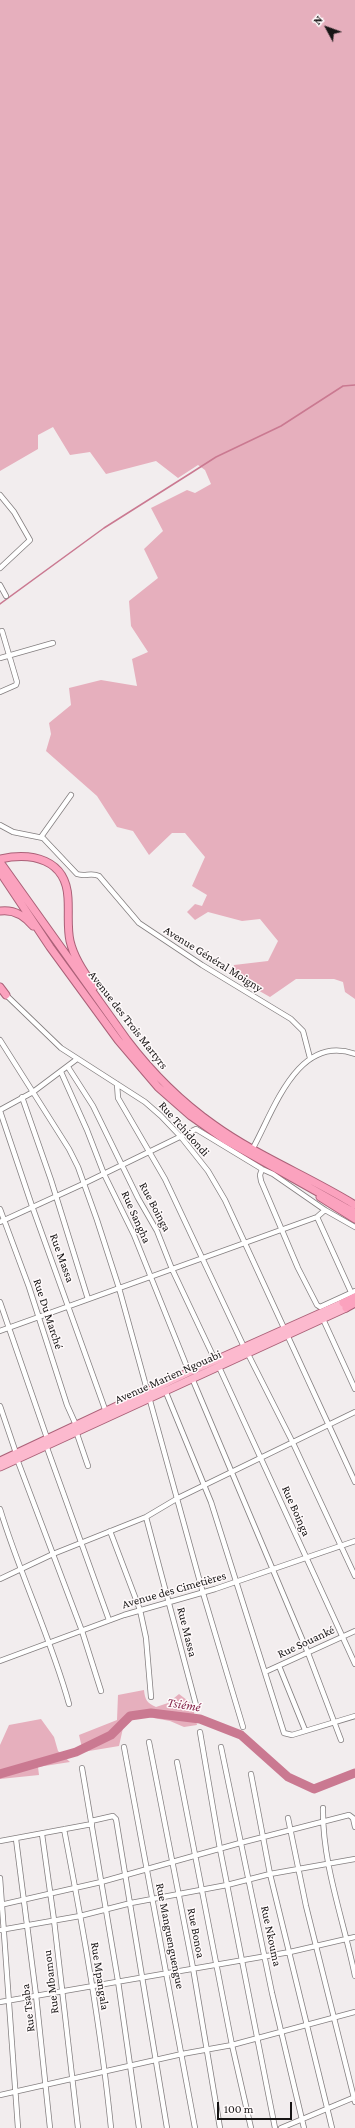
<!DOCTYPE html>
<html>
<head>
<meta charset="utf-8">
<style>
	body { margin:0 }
	#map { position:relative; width:355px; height:2128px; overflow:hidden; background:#f2edee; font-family:"Crimson Pro",serif }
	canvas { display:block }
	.north { position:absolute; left:307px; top:8px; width:40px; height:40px; -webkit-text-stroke:3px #fffafb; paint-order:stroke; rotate:311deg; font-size:11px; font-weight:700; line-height:16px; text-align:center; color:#171515 }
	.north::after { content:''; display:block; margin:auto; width:14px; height:18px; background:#171515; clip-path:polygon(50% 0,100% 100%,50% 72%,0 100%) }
	.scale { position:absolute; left:217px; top:2102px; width:75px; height:18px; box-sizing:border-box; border:2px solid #171515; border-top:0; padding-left:5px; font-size:12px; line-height:14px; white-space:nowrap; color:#171515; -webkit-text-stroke:3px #fffafb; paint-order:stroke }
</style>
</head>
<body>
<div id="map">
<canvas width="355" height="2128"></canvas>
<div class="north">N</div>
<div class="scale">100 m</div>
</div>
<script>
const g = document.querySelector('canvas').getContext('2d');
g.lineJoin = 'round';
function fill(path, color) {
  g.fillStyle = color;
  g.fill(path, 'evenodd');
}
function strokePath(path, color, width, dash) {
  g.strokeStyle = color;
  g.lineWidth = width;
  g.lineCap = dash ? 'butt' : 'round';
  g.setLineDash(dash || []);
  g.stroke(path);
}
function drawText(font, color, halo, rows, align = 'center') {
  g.font = font + ' "Crimson Pro",serif';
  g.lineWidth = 3;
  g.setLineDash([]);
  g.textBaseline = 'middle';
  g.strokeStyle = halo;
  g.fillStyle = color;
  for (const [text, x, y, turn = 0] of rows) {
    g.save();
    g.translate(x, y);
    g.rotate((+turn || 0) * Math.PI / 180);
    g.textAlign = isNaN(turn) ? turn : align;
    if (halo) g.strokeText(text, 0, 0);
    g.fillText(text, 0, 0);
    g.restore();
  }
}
const green = new Path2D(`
	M0 0H355V999L345 992 343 982 334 979H296L270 997 231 975 234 965 268 961 278 941 260 919 242 921 208 912 195 920 187 912 195 904 202 906 207 895 192 886 205 857 185 833H172L149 855 133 831 117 827 97 796 46 751 51 734 49 723 71 705 69 688 101 680 137 686 132 659 148 652 131 626 129 601 158 578 144 549 163 531 151 508 187 490 195 493 211 484 205 470 198 465 178 478 156 461 106 474 90 452 70 455 53 427 38 435V449L0 471Z
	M144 1690C145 1700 147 1703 156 1707L168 1703 179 1694 192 1704 197 1725 184 1727 170 1721 148 1717 134 1719 123 1728 119 1746 83 1752 79 1735 117 1720 118 1695Z
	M41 1719 54 1737 58 1751 70 1762 38 1767 39 1775 0 1779V1745L9 1725Z`);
const stream = new Path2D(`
	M0 604 104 528 191 473 216 457 281 426 343 386 355 385`);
const river = new Path2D(`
	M0 1774 76 1752 111 1735 130 1716 151 1713 200 1719 241 1735 288 1777 314 1789 355 1773`);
const minor = new Path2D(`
	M0 495 14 512 30 540 0 568
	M0 585 6 596
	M0 658 53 643
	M0 692 16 685 17 682 2 631
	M0 825 13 832 43 838 77 874C85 877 91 872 99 876L139 923 202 965 291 1019 303 1031 310 1058
	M41 837 71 795
	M5 994 61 1048 145 1102 161 1116 181 1137 208 1171 225 1200 355 1482
	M0 1040 69 1149 78 1167 97 1220 119 1288 203 1593 243 1727
	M68 1067 93 1106 138 1198 157 1231 172 1269 215 1360
	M61 1072 87 1130 104 1174 134 1235 189 1372
	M117 1084 118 1098 165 1179 244 1347
	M22 1097 51 1180 88 1299
	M0 1110 33 1092 77 1059
	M0 1111 32 1206 106 1412
	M253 1148C274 1110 298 1033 355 1054
	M262 1169 260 1175 261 1181 298 1268 317 1305 320 1307 355 1291
	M0 1209 29 1287 67 1405 76 1425
	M317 1217 351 1292
	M0 1222 83 1184 196 1129 262 1169 273 1174 325 1210 355 1227
	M0 1302 47 1438
	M323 1319 355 1389
	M0 1331 317 1217 325 1210
	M248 1354 293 1443 355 1576
	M219 1367 355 1664
	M192 1378 308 1653 341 1740
	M165 1390 211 1502 284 1733 292 1735 355 1716
	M0 1406 16 1453
	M76 1431 88 1466
	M46 1445 109 1620
	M17 1459 82 1631 101 1691
	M0 1509C20 1575 51 1638 69 1704
	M146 1517 196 1705
	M110 1531 140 1610 146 1638 151 1697
	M0 1579 53 1554 146 1517 178 1498 355 1412
	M0 1661 124 1615 215 1589 355 1541
	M279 1666 305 1730
	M265 1672 355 1631
	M200 1732 220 1849 275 2128
	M149 1742 193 1968 220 2128
	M124 1747 195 2128
	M221 1747 272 1993 304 2128
	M177 1762 232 2045 251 2128
	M82 1768 118 1981 139 2128
	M251 1774 270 1874 332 2128
	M323 1808C322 1864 344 1921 355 1976
	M288 1818 306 1906 355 2102
	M91 1821 113 1816 116 1819 167 2128
	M64 1829C83 1928 101 2028 111 2128
	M42 1834 54 1920 78 2128
	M16 1839 36 1995 50 2128
	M0 1841 92 1824
	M0 1878 18 2128
	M0 1905 101 1882 240 1843 349 1815 353 1818 355 1827
	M0 1930 80 1916 131 1903 227 1885 270 1874 355 1859
	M0 2002 290 1952 355 1937
	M0 2095 182 2054 232 2045 355 2012
	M281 2128 355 2097`);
const primary = new Path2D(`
	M0 1461 189 1372 343 1303
	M0 1467 346 1308`);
const trunk = new Path2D(`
	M0 859C32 852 66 859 68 898 69 913 67 927 70 941 74 958 84 972 94 987
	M0 862 127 1040C152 1073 180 1101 214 1125 257 1156 310 1177 355 1205
	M0 872 50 947 118 1040 158 1087 191 1116 225 1140 355 1213
	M0 911C14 909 24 915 33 926
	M0 987 6 995
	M320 1197 355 1219
	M343 1303 355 1297
	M346 1308 355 1303`);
const streetNames = [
	["Avenue Général Moigny",213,959,32],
	["Avenue des Trois Martyrs",128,1020,52],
	["Rue Tchidondi",184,1129,48],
	["Rue Boinga",155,1207,62],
	["Rue Sangha",136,1217,66],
	["Rue Massa",62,1258,70],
	["Rue Du Marché",48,1314,72],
	["Avenue Marien Ngouabi",168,1377,-24],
	["Rue Boinga",296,1511,66],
	["Avenue des Cimetières",174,1590,-16],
	["Rue Massa",187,1632,76],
	["Rue Souanké",306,1642,-25],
	["Rue Bonoa",196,1933,79],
	["Rue Manguenguengue",170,1936,79],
	["Rue Nkouma",271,1936,78],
	["Rue Mpangala",100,1976,81],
	["Rue Mbamou",51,1982,-97],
	["Rue Tsaba",28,2008,-97]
];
const waterNames = [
	["Tsiémé",184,1705,9]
];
fill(green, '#e6afbd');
strokePath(stream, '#ca7991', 1.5);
strokePath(river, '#ca7991', 9);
strokePath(minor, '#837e7f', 6);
strokePath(primary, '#ab6178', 9);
strokePath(trunk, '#ab6178', 9);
strokePath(minor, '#fff', 4.5);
strokePath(primary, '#fcb9ce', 7);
strokePath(trunk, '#fba2be', 7);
drawText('12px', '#171515', '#fffafb', streetNames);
drawText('italic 13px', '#842349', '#fffafb', waterNames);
</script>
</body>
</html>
